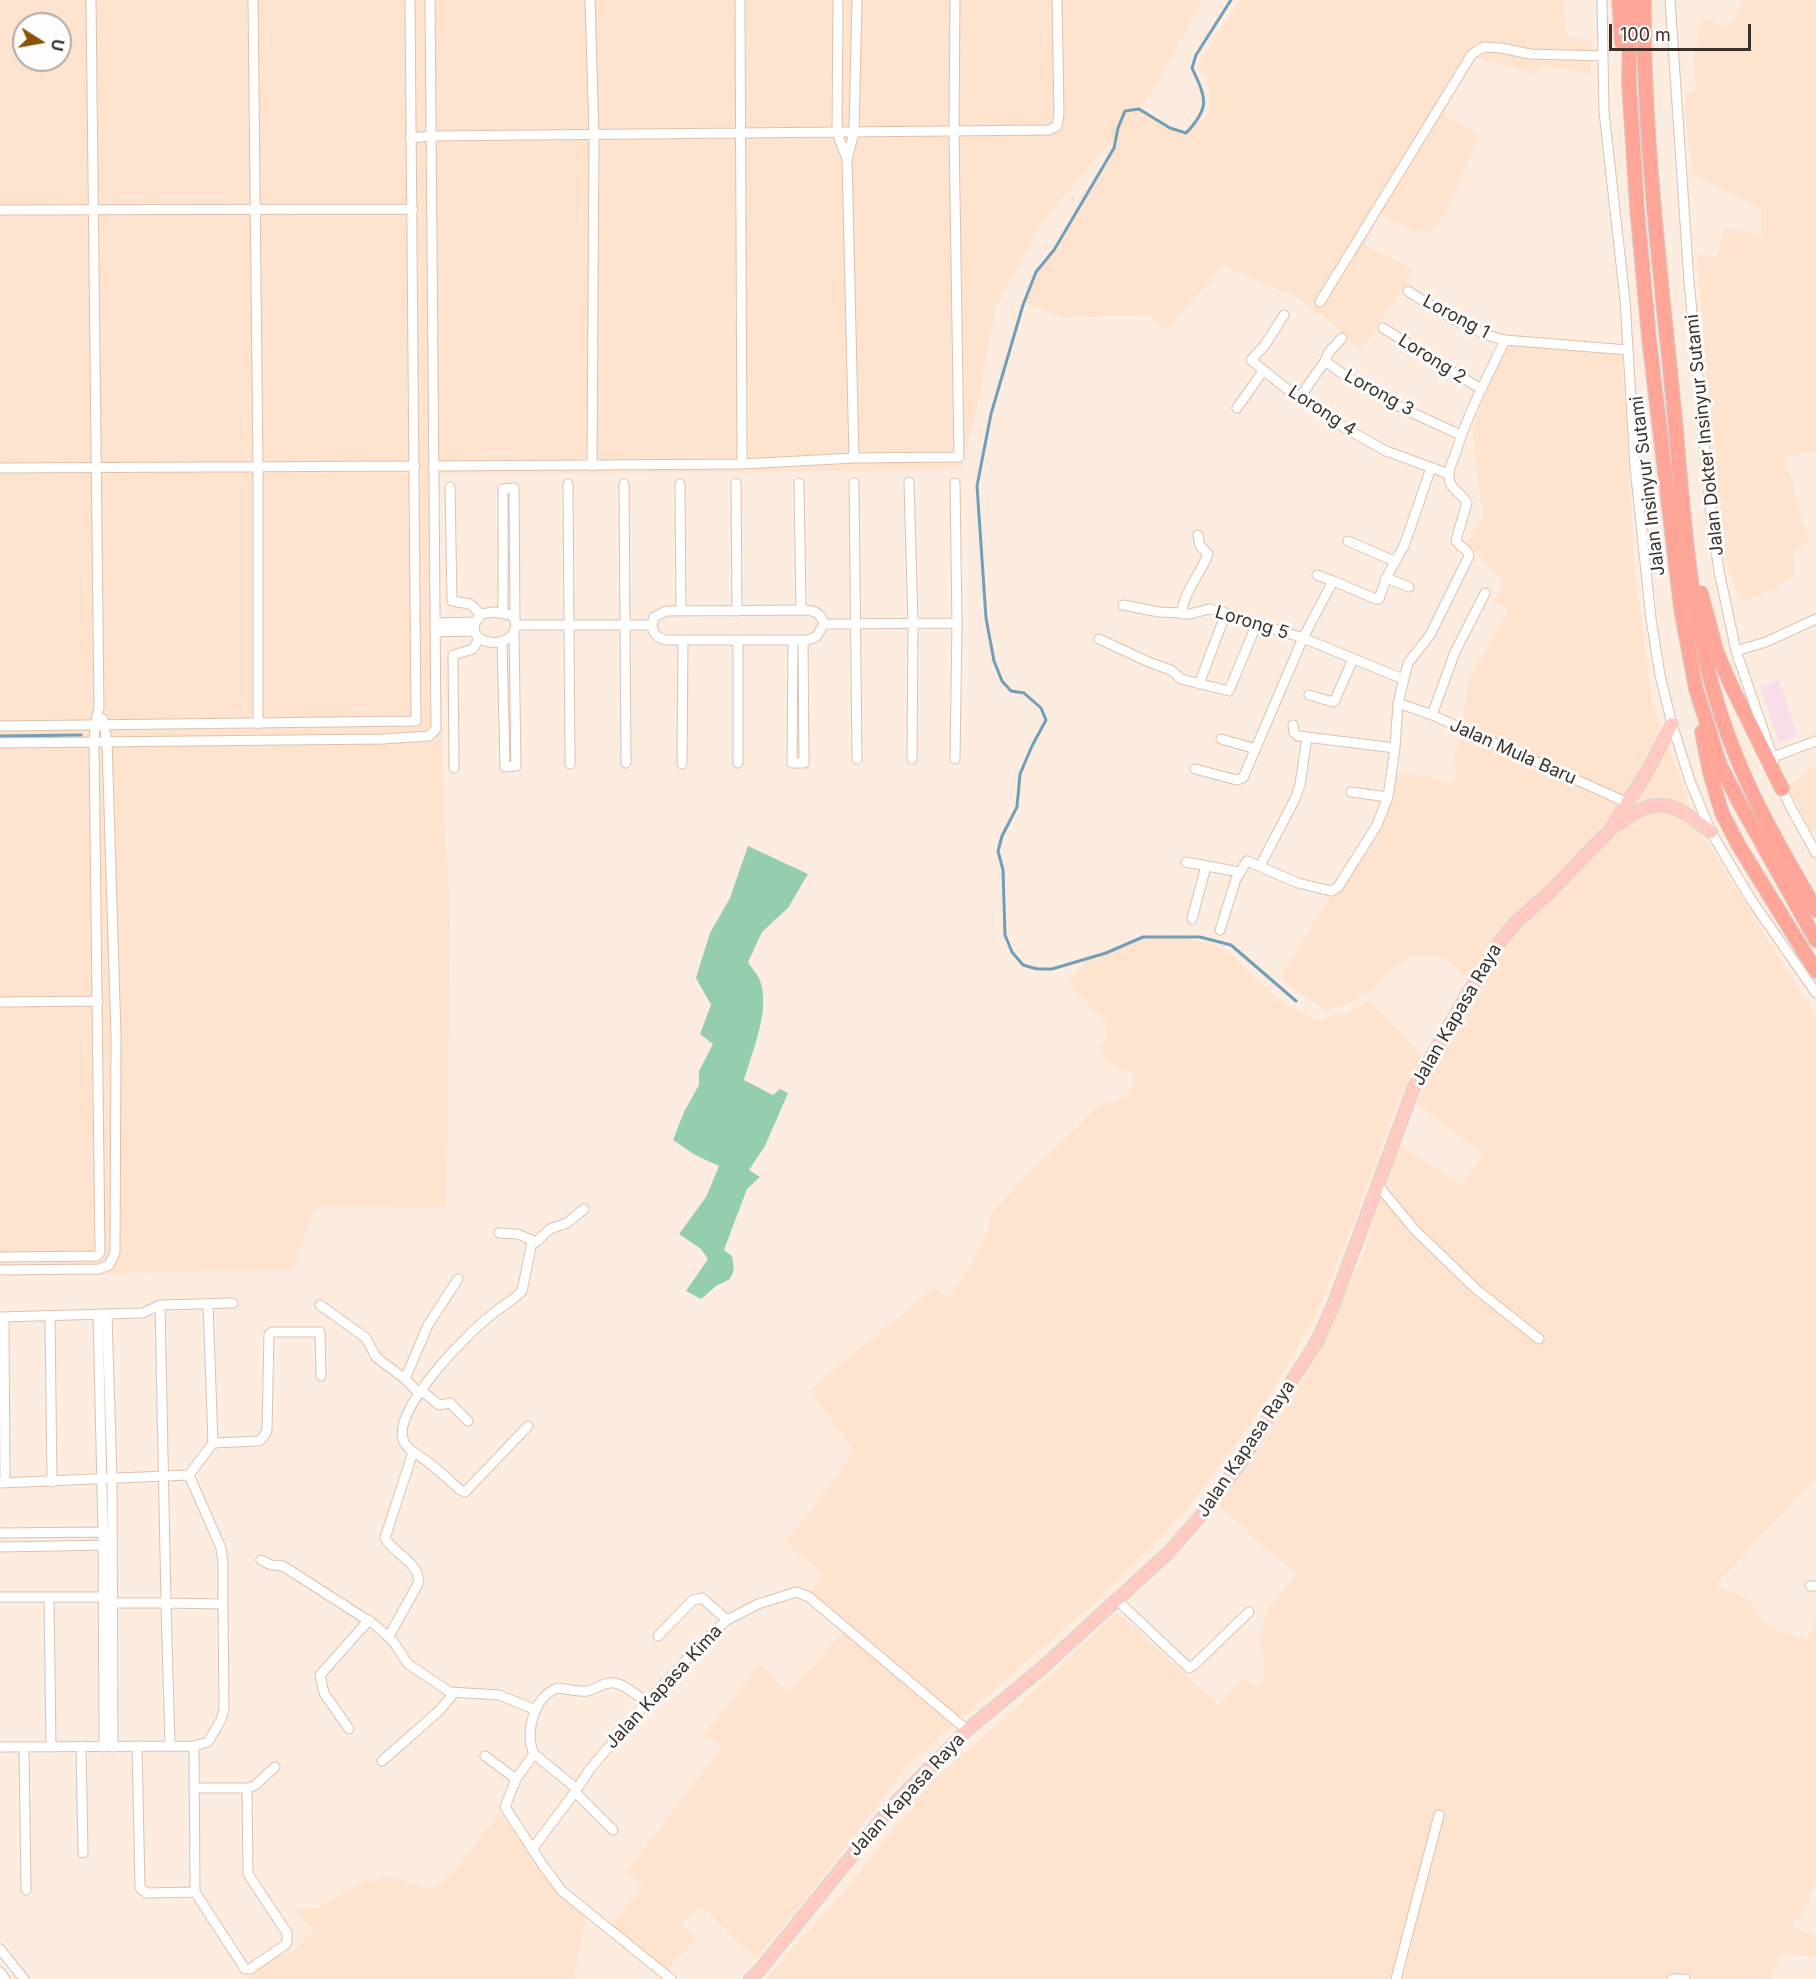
<!DOCTYPE html>
<html>
<head>
<meta charset="utf-8">
<style>
	body { margin:0 }
	#map { position:relative; width:1816px; height:1979px; overflow:hidden; background:#fdede0; font-family:Inter,sans-serif }
	canvas { display:block }
	.north { position:absolute; left:12px; top:12px; width:60px; height:60px; box-sizing:border-box; background:#fdfdfd; border:2px solid #afaba8; border-radius:50%; rotate:101deg; font-size:16px; font-weight:700; line-height:24px; text-align:center; color:#3b3129 }
	.north::after { content:''; display:block; margin:auto; width:21px; height:27px; background:#8b5306; clip-path:polygon(50% 0,100% 100%,50% 72%,0 100%) }
	.scale { position:absolute; left:1609px; top:24px; width:142px; height:27px; box-sizing:border-box; border:3px solid #3b3129; border-top:0; padding-left:8px; font-size:18px; line-height:21px; white-space:nowrap; color:#3b3129; -webkit-text-stroke:4px #fdfdfd; paint-order:stroke }
</style>
</head>
<body>
<div id="map">
<canvas width="1816" height="1979"></canvas>
<div class="north">U</div>
<div class="scale">100 m</div>
</div>
<script>
const g = document.querySelector('canvas').getContext('2d');
g.lineJoin = 'round';
function fill(path, color) {
  g.fillStyle = color;
  g.fill(path, 'evenodd');
}
function strokePath(path, color, width, dash) {
  g.strokeStyle = color;
  g.lineWidth = width;
  g.lineCap = dash ? 'butt' : 'round';
  g.setLineDash(dash || []);
  g.stroke(path);
}
function drawText(font, color, halo, rows, align = 'center') {
  g.font = font + ' Inter,sans-serif';
  g.lineWidth = 6;
  g.setLineDash([]);
  g.textBaseline = 'middle';
  g.strokeStyle = halo;
  g.fillStyle = color;
  for (const [text, x, y, turn = 0] of rows) {
    g.save();
    g.translate(x, y);
    g.rotate((+turn || 0) * Math.PI / 180);
    g.textAlign = isNaN(turn) ? turn : align;
    if (halo) g.strokeText(text, 0, 0);
    g.fillText(text, 0, 0);
    g.restore();
  }
}
const commercial = new Path2D(`
	M1779 680 1798 736 1779 743 1760 687Z`);
const built = new Path2D(`
	M0 0H1203L1151 94 1139 109 1170 128 1186 133 1208 114 1210 86 1199 64 1239 0H1563L1566 36 1593 42 1590 74 1542 65 1536 74 1474 57 1443 113 1479 136 1447 212 1431 232 1412 231 1380 214 1365 245 1414 270 1361 350 1328 320 1290 293 1270 287 1224 265 1169 327H1159L1150 315 1061 318 1024 301 1036 272 1054 250 1114 148 1116 136 1042 222 995 309 977 409 961 470 438 474 443 792 450 918 446 1208 318 1207 303 1236 294 1270 0 1275ZM24 24H60V60H24Z
	M1743 0H1816V452L1808 450 1786 459 1798 507 1809 539 1792 554 1795 576 1768 591 1740 602 1718 537 1709 456 1703 323 1696 255 1717 258 1724 227 1761 235V209L1693 175 1684 110 1686 93 1698 89 1693 62 1703 18 1728 28Z
	M1507 344 1622 355 1635 576 1653 706 1699 830 1816 1016V1477L1716 1585 1742 1596 1755 1606V1617L1784 1633 1809 1639 1816 1619V1881L1801 1918 1794 1920 1793 1928 1816 1935V1958L1783 1952 1773 1972 1772 1979H765L847 1888 935 1778 1012 1712 1117 1612 1219 1705 1242 1678 1257 1688 1265 1676 1264 1650 1258 1648 1267 1610 1296 1574 1272 1554 1218 1504 1254 1458 1310 1368 1363 1256 1379 1196 1400 1146 1462 1185 1474 1169 1482 1153 1416 1103 1477 987 1443 957H1411L1389 971 1369 992 1351 1002 1326 1011 1287 984 1281 976 1356 854 1377 824 1396 773 1429 776 1449 785 1458 770 1454 759 1461 730 1468 680 1506 615 1507 608 1493 602 1503 581 1467 544 1483 516 1472 428Z
	M1816 766V829L1811 832 1788 785Z
	M1143 937H1182L1210 944 1234 957 1248 972 1287 1005 1318 1020 1344 1014 1369 1000 1422 1055 1399 1099 1354 1221 1316 1315 1262 1408 1185 1511 1103 1595 909 1764 801 1905 756 1958 702 1907 681 1922 697 1938 663 1973 611 1925 644 1886 626 1873 627 1870 723 1746 703 1736 760 1664 789 1693 850 1624 811 1592 823 1574 785 1542 804 1519 854 1451 809 1390 935 1287 946 1299 970 1267 987 1234 991 1214 1024 1178 1098 1106 1126 1097 1135 1076 1123 1068 1110 1065 1098 1046 1106 1039 1108 1022 1095 1013 1069 983 1086 960 1106 953Z
	M499 1813 525 1846 552 1887 586 1918 573 1979H247L279 1953 289 1956 313 1931 295 1910 318 1908 364 1881 376 1882 383 1876 394 1878 431 1890 453 1873Z`);
const green = new Path2D(`
	M748 846 808 874 788 908 762 932 748 962C751 967 756 973 759 978 772 1006 752 1053 744 1080L773 1095 780 1089 788 1093 765 1146 749 1170 760 1177 747 1189 724 1250 732 1256 734 1270 730 1279 716 1286 701 1299 686 1291 708 1259 701 1249 679 1234 706 1197 719 1166 695 1155 673 1140 684 1112 699 1085V1071L713 1044 700 1034 711 1005 696 978 710 933 730 898Z`);
const stream = new Path2D(`
	M1231 0 1196 55 1192 68C1206 98 1211 107 1186 133L1170 128 1139 109 1125 111 1118 128 1114 148 1054 250 1036 272 1023 305 991 414 977 486 986 618 994 661 1002 681 1011 691 1024 693 1041 708 1046 720 1032 746 1020 774 1017 807 1002 836 998 851 1003 870 1005 935 1012 952 1023 965 1037 969H1052L1106 953 1143 937H1200L1231 945 1296 1001
	M0 736 81 735`);
const minor = new Path2D(`
	M253 0 258 467V724
	M590 0 594 134 592 466
	M740 0 742 464
	M838 0 837 133 847 159
	M1602 0 1604 112 1625 300 1635 467 1651 619 1660 675 1672 724 1690 781 1711 832 1750 898 1816 993
	M1670 0 1689 281 1711 515 1719 571 1736 651 1774 761
	M410 138 430 136 1049 130 1057 126 1059 114 1057 0
	M0 210 413 209
	M1408 291C1438 310 1471 333 1505 340
	M1320 302 1472 54 1484 47 1501 48 1530 54 1603 56
	M1284 315 1265 345 1251 360 1283 386 1345 428 1386 451 1449 474
	M1383 328 1481 389
	M1342 338 1329 352 1325 361C1363 391 1416 415 1461 435
	M1300 397 1325 361
	M1237 408 1263 371
	M854 458 847 159 854 133 857 0
	M433 466 742 464 854 458 959 457 954 130 955 0
	M0 468 415 466
	M909 482 913 623 912 759
	M736 483 737 611
	M799 483 801 610
	M854 483 857 759
	M955 483 957 623 955 759
	M568 484 570 764
	M624 484 626 763
	M680 484 681 611
	M450 487 452 601 470 604 481 614
	M1198 535 1200 546 1208 554C1203 570 1179 599 1183 614H1190L1209 609 1226 613 1303 638 1403 679
	M1348 541 1394 561
	M1317 575 1333 581
	M1386 578 1409 587
	M1123 605 1159 612 1182 613
	M808 610C818 612 821 615 824 624L816 637 807 640H665C653 636 650 629 654 617L666 611Z
	M494 612 511 615 515 620C522 654 453 647 481 614Z
	M503 612V489L514 488 515 620
	M435 623 476 622
	M824 624 957 623
	M516 625H651
	M435 632 474 631
	M1099 639 1151 663 1171 670 1181 679 1229 691 1257 623
	M793 640 792 763H804L803 640
	M502 641 505 767 516 766 514 632
	M1736 651 1766 642 1816 619
	M1199 684 1226 613
	M1309 695 1333 702 1335 700 1353 659
	M1398 703 1432 715 1628 803
	M1432 715 1455 652 1485 593
	M1293 725 1294 733 1298 736 1395 748
	M0 726 416 721 410 0
	M1221 739 1256 749
	M0 743 383 739 429 736 436 729 430 0
	M1773 757 1816 741
	M738 763V640
	M682 764 683 640
	M454 768 453 655 473 649 479 639
	M1195 769 1237 780 1243 778 1303 638 1333 581 1376 599H1379L1387 576 1404 546 1431 468
	M1781 786 1790 806 1816 853
	M1351 792 1388 797
	M1186 862 1239 872
	M1260 866 1295 799 1300 785 1307 737
	M1192 919 1206 866
	M1220 930 1236 879 1247 861 1298 883 1331 891 1338 887 1377 825 1388 797 1395 748 1398 703 1408 663 1430 635 1469 556C1468 548 1459 548 1456 540L1467 503C1463 493 1450 491 1449 477 1448 470 1452 462 1455 455 1467 415 1487 378 1505 340L1628 350
	M0 1002 98 1001
	M1377 1184 1414 1229 1476 1289 1539 1339
	M499 1233 518 1234 536 1242 550 1229 567 1223 584 1209
	M0 1257 97 1256 100 1252 94 742 95 725 99 708 91 0
	M0 1270 99 1269 109 1265 115 1253 116 1036 107 742 103 719
	M320 1305 366 1338 376 1357 405 1379 418 1392
	M107 1315 112 1479 113 1747
	M50 1316 52 1482
	M0 1317 143 1313 160 1305 233 1303
	M4 1317 5 1483
	M405 1379 428 1325 458 1279
	M421 1390 439 1405 450 1403 468 1421
	M528 1426 465 1492 460 1490C450 1481 440 1471 429 1463 421 1455 406 1451 403 1439 394 1408 466 1335 490 1316 500 1307 513 1301 522 1291L532 1242
	M213 1443 259 1441 264 1436 267 1430 269 1334 272 1332H320L321 1376
	M0 1483 189 1475 213 1443 208 1304
	M0 1533 103 1532 98 1314
	M0 1547 109 1545
	M261 1560 271 1565 283 1566 375 1625 393 1641 408 1664 450 1692 499 1695 536 1710
	M1810 1586H1816
	M0 1597H104
	M49 1597 51 1747
	M1117 1600 1189 1668 1195 1664 1249 1612
	M113 1603H166L160 1305
	M389 1636 418 1584C422 1564 394 1554 385 1538L413 1452
	M658 1636 693 1600 702 1598 727 1620
	M647 1702C637 1696 625 1684 614 1683 605 1681 596 1690 587 1691 578 1692 568 1689 558 1688 534 1696 524 1733 534 1754L516 1779 505 1807 544 1867 562 1891 671 1979
	M349 1729 324 1693 320 1675 369 1620
	M170 1745 166 1603 223 1604V1562L221 1548 189 1475
	M81 1746 83 1853
	M137 1746 140 1888 147 1893 195 1892
	M194 1746 195 1892 245 1969H250L285 1945 287 1942V1933L248 1874 247 1788
	M0 1747 194 1746 208 1742 221 1720 224 1709 223 1604
	M24 1747 26 1890
	M104 1747 103 1532H107
	M534 1754 577 1789
	M485 1756 516 1779
	M382 1761 440 1710 454 1693
	M194 1788H247L254 1786 275 1767
	M575 1792 613 1830
	M533 1848 575 1792 590 1769 647 1702 706 1639 727 1620 758 1604 796 1592 809 1597 967 1730
	M0 1949 24 1979
	M0 1972 5 1979
	M1396 1979 1439 1815
	M1672 1979H1685`);
const major = new Path2D(`
	M1618 824C1660 793 1673 803 1711 832
	M750 1979 759 1971 891 1807 967 1730 1042 1668 1168 1553 1204 1512 1241 1462 1317 1341 1334 1303 1414 1087 1468 993 1502 939 1516 922 1550 892 1611 829 1648 770 1672 724`);
const highway = new Path2D(`
	M1619 0 1622 43
	M1630 0 1629 84 1637 208 1649 338 1681 609 1696 689 1720 765 1739 802 1816 940
	M1644 0C1643 133 1660 267 1673 399 1683 500 1687 605 1717 702 1739 777 1777 843 1816 910
	M1701 593 1717 653 1730 683 1782 789
	M1702 732 1710 773 1722 813 1739 846 1816 971`);
const streetNames = [
	["Lorong 1",1456,317,28],
	["Lorong 2",1432,359,32],
	["Lorong 3",1379,393,29],
	["Lorong 4",1322,411,33],
	["Jalan Dokter Insinyur Sutami",1705,435,-96],
	["Jalan Insinyur Sutami",1648,486,-97],
	["Lorong 5",1252,623,17],
	["Jalan Mula Baru",1513,752,24],
	["Jalan Kapasa Raya",1457,1015,-60],
	["Jalan Kapasa Raya",1246,1449,-56],
	["Jalan Kapasa Kima",664,1687,-47],
	["Jalan Kapasa Raya",907,1795,-47]
];
fill(commercial, '#f7dee9');
fill(built, '#fee3ce');
fill(green, '#94ceae');
strokePath(stream, '#729fb8', 3);
strokePath(minor, '#dcc2ae', 11);
strokePath(major, '#d4d2d0', 14);
strokePath(highway, '#d4d2d0', 16);
strokePath(minor, '#fff', 9);
strokePath(major, '#ffcac2', 12);
strokePath(highway, '#ffa699', 14);
drawText('18px', '#3b3129', '#fdfdfd', streetNames);
</script>
</body>
</html>
